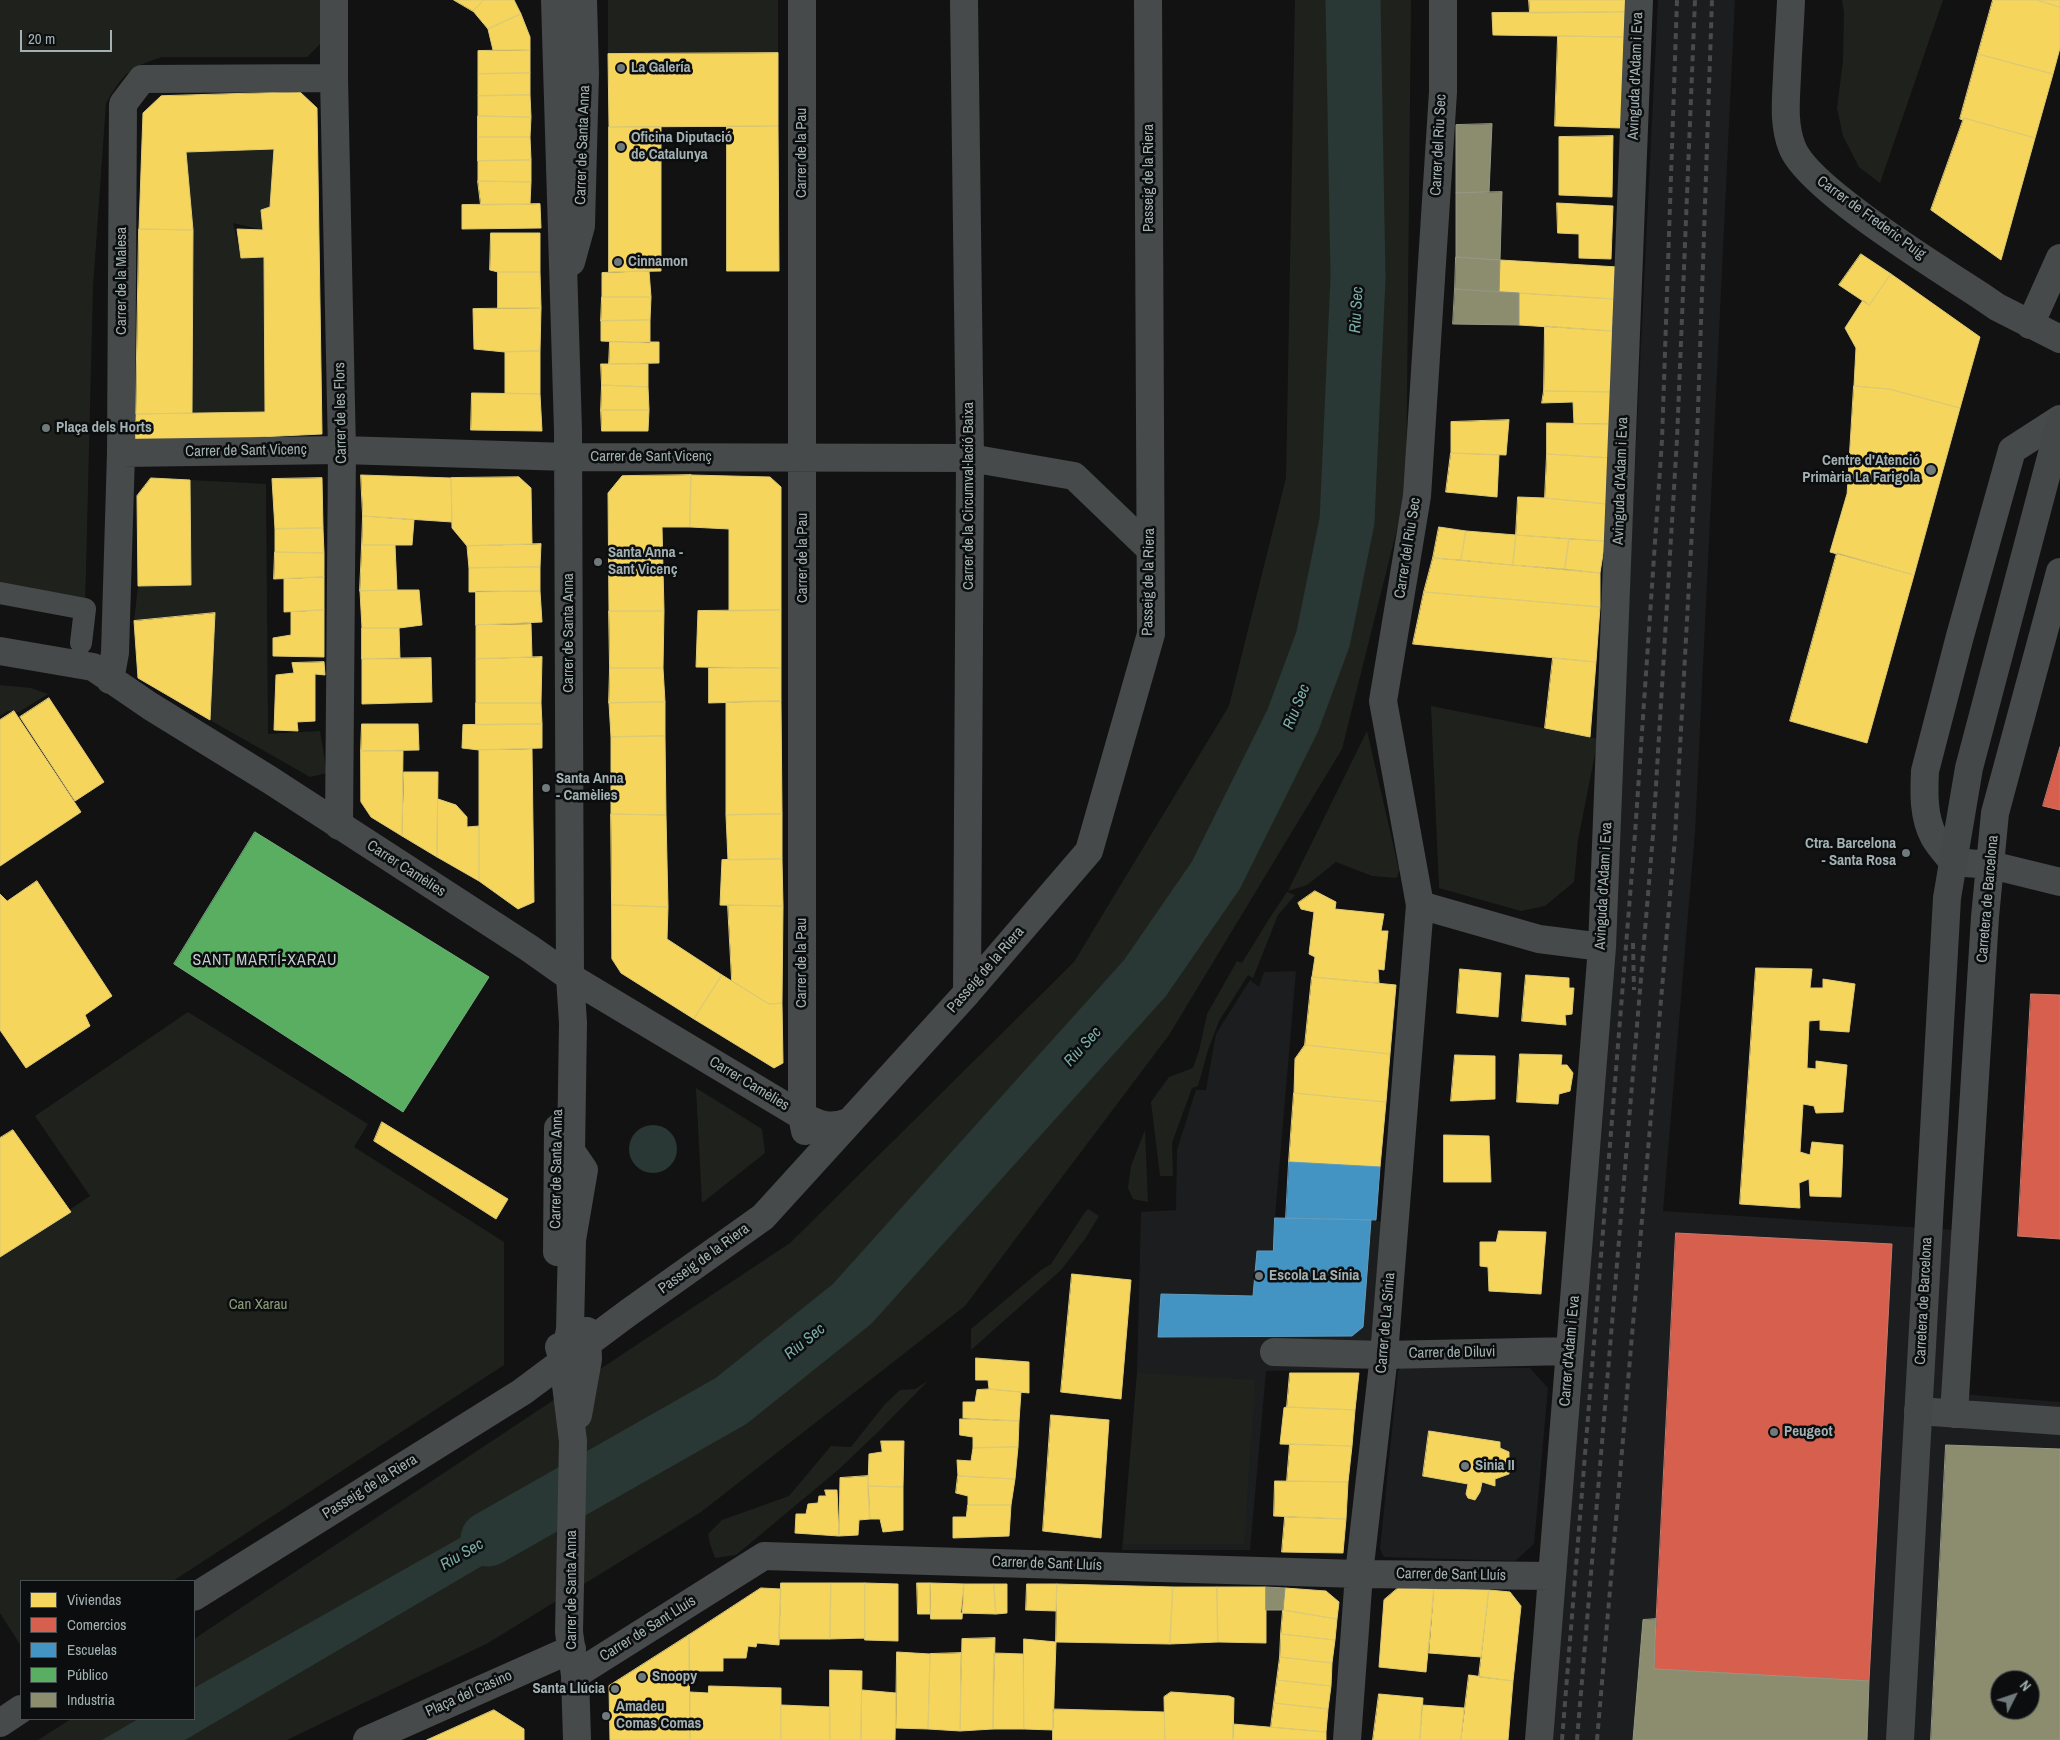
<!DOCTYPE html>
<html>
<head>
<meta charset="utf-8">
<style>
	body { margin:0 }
	#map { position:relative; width:2060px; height:1740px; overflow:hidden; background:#121212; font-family:"Archivo Narrow",sans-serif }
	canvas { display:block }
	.legend { position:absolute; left:20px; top:1580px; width:175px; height:140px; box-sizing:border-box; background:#0c0d0e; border:1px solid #484f50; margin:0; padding:6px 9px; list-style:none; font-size:15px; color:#a3b1b3 }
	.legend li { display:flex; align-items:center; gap:10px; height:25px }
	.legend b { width:25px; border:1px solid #484f50 }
	.north { position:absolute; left:1990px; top:1670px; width:50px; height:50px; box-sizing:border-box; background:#0c0d0e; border:1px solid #484f50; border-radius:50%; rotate:49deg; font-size:14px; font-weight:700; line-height:20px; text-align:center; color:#a3b1b3 }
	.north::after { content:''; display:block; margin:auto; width:18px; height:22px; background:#70797b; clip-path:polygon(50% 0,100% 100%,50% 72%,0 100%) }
	.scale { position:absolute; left:20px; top:30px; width:92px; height:22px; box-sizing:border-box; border:2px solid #a3b1b3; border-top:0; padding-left:6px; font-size:15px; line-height:18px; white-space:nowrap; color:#a3b1b3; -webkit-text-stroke:4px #0c0d0e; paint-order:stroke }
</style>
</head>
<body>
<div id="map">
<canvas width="2060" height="1740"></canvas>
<ul class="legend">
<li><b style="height:14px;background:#f6d55c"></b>Viviendas</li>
<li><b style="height:14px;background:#d6604d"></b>Comercios</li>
<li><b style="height:14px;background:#4393c3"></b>Escuelas</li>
<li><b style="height:14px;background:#5aae61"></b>Público</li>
<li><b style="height:14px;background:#8c8c6e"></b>Industria</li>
</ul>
<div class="north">N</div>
<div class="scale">20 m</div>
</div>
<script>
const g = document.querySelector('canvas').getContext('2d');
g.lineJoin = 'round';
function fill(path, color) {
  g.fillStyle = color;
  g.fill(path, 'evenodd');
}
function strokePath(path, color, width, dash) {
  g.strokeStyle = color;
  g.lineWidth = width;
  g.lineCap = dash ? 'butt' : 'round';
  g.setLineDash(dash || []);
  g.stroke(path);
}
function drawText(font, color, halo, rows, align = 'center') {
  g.font = font + ' "Archivo Narrow",sans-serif';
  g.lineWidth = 5;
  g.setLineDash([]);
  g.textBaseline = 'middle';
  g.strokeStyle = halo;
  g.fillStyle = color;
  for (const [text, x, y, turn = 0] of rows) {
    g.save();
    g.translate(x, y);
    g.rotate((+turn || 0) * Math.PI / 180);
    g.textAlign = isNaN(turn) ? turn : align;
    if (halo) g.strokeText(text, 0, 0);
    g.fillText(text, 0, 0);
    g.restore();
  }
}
const built = new Path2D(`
	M1658 0H1735L1695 832 1663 1211 1970 1231 1961 1394 2060 1402V1740H1548L1617 831ZM2000 1680H2030V1710H2000Z
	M1296 971 1275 1217 1371 1220 1383 1222 1368 1369 1266 1371 1250 1550H1122L1137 1373 1141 1212 1176 1210 1177 1150 1196 1090H1206L1216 1034 1250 980 1259 987 1264 972Z
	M1401 1367 1530 1368 1548 1388 1534 1544 1515 1561 1384 1557 1380 1549 1398 1371Z`);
const green = new Path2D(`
	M0 0H322L323 41 307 57H162C128 68 124 73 106 103L93 287 85 609 0 593Z
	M608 0H778V53L608 54Z
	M1295 0H1411L1406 493 1342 749 1169 1035 965 1306 701 1512 488 1643 287 1740H38L71 1719H194V1639L790 1243 1074 962 1229 706 1286 478Z
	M1842 0H1943L1880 183 1859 167 1843 136 1837 108 1843 61 1844 12Z
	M274 149 270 207 261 210 263 230 233 223 241 258 264 257 265 412 192 413 193 230 186 152Z
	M190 480 266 484 268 734 320 731 327 773 310 777 210 720 215 613 134 621 138 586 191 585Z
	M0 685 31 688 48 694 19 712 8 711 0 716Z
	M1431 706 1598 739 1578 840 1574 882 1545 906 1521 911 1439 888Z
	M1367 731 1399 870 1397 878 1372 876 1336 862 1307 885 1288 891Z
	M1287 892 1295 895 1278 915 1253 978 1248 975 1219 1021 1208 1050 1198 1086 1192 1088 1172 1143 1173 1176H1160L1151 1102 1169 1077 1193 1068 1199 1051 1207 1014 1237 961 1242 963 1269 919Z
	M188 1012 368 1124 354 1147 504 1242V1365L173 1581H21V1646L0 1613V1256L90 1196 35 1116Z
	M696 1088 762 1129 765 1153 702 1203Z
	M1145 1130 1148 1202 1133 1199 1128 1188 1131 1166Z
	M1088 1209 1099 1216 1085 1239 1061 1270 971 1350V1329L1041 1270 1051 1264 1085 1212Z
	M1137 1373 1255 1380 1244 1544H1123Z
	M928 1381 877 1433 838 1470 736 1555 715 1558 710 1544 708 1534 722 1520 789 1496 831 1446 851 1447 885 1404 900 1390 915 1389Z`);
const water = new Path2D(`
	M629 1149a24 24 0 1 1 48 0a24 24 0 1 1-48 0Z
	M529 1499 553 1502 528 1539 185 1740H102L138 1719H194V1688Z`);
const homes = new Path2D(`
	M454 0H484L473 11Z
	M484 0H514L521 14 488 29 473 11Z
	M1529 0H1625V12L1530 13Z
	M1993 0H2037L2060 7V48L2053 74 1978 54Z
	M2037 0H2060V7Z
	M1625 12 1624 37 1493 35 1492 13Z
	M521 14 530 37V50H493L488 29Z
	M1558 36 1624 37 1621 128 1555 126Z
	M530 50V73L478 74V51Z
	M778 53V126L609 127 608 54Z
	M1978 54 2053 74 2035 138 1964 118 1963 120 1960 119Z
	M530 73V95L478 96V74Z
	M300 92 317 108 322 434 135 443 136 414 265 412 264 257 241 258 237 229 263 230 261 210 270 207 274 149 186 152 193 230 139 229 143 113 161 96Z
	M530 95 531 117 478 116V96Z
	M478 116 531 117 530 137H478Z
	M1964 118 2035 138 2001 260 1931 210Z
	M727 126H778L779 271H727Z
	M609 127H661V271L609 272Z
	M1613 136 1612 197 1559 195V137Z
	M478 137H530L531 160 478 161Z
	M531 160V182L478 181V161Z
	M478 181 531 182 530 204 481 205Z
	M1557 203 1613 206 1611 259 1579 258V234L1558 233Z
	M540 204 541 228 462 229V205Z
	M139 229 193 230 192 413 136 414Z
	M491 233H540V272H498L490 270Z
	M1861 254 1891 274 1869 305 1839 285Z
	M1500 260 1618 267 1614 299 1499 292Z
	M649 271 651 297H602V273Z
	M498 272H540L541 308H498Z
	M1891 274 1980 337 1960 408 1889 389 1854 386 1856 348 1845 328 1863 300 1869 305Z
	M1519 293 1614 299 1612 331 1519 325Z
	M602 297H651L650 320 601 321Z
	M541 308 540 351 505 352 474 349 473 309Z
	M650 320V343L601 341V321Z
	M1545 326 1612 331 1613 392 1544 391Z
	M610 342H659V363L609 364Z
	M540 351V394L505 393V352Z
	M601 364H648V387L602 385Z
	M602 385 648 387 649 410H601Z
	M1854 386 1889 389 1960 408 1914 575 1830 552 1847 494Z
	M1544 391 1613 392 1610 424H1574L1573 402 1542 403Z
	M472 393 540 394 542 431 471 430Z
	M601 410H649L648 431H602Z
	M1509 420 1506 455 1451 453V422Z
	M1547 423 1610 424 1611 458 1547 454Z
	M1451 453 1499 455 1497 497 1446 492Z
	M1547 454 1611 458 1607 504 1545 498Z
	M361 475 451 478 452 522 363 516Z
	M691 475 690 527H662L664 611H609L608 493 622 476Z
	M691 475 770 477 781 487V610L729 611V529L690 527Z
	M519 477 531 488 532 544 467 546 452 528 451 478Z
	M151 478 190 480 191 585 138 586 137 496Z
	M322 478 323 528 275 529 272 479Z
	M1518 497 1545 498 1607 504 1605 541 1516 535Z
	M363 516 414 520 412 545H362Z
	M1439 527 1466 531 1461 560 1433 558Z
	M323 528 324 553 275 552V529Z
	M1466 531 1516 535 1513 565 1461 560Z
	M1516 535 1569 539 1565 569 1513 565Z
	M1569 539 1605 541 1600 573 1565 569Z
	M541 544 540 567 469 568 467 546Z
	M362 545H395L397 590 360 591Z
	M275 552 324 553V577L274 579Z
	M1837 553 1914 575 1867 743 1790 721Z
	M1433 558 1600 573V607L1424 592Z
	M540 567V591L469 592V568Z
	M324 577V610L284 612V579Z
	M397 590H419L422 625 399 628H362L360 591Z
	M476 591H540L542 622 476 625Z
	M1424 592 1600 607 1596 662 1413 644Z
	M324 610V657L273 656V638L291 635V612Z
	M781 610V668L696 667 698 611Z
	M609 611H664L663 668H610Z
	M215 613 210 720 138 678 134 621Z
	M531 624 532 657 476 659V625Z
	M362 628H399L400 659H362Z
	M542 657 541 703H476V659Z
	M431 658 432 702 362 704V659Z
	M1553 658 1596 662 1590 737 1545 728Z
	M324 662 325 675 315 674V721L297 722 298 731 274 730 276 675 294 673 292 663Z
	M610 668H663L665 702 609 703Z
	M709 668H781V701L709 703Z
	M49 698 104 782 75 801 20 717Z
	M781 701 782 814 726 815V702Z
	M665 702V736L611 737 609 703Z
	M476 703H541L542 724 476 725Z
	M14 711 81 812 0 866V720Z
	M362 724H418L419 750 361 751Z
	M542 724V748L479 750 462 748 463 725Z
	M665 736 666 815 611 814V737Z
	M532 749 534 902 518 909 479 881V750Z
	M361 751H403L402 836 371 817 361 802Z
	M404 772H438L437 857 402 836Z
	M438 799 456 805 467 817V827L479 826V881L437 857Z
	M611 814 666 815 668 907 612 905Z
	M782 814V859L728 860 726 815Z
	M782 859 783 906 720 905 722 860Z
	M37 881 112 996 85 1015 90 1026 26 1068 0 1030V894L7 901Z
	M1315 891 1336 902 1335 909 1384 914 1381 931H1388L1384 970 1378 969 1379 983 1312 977 1315 957 1309 954 1314 912 1301 909 1298 903Z
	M612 905 668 907 667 939 722 975 694 1019 621 973 612 959Z
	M728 905 783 906 782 1003 769 1004 732 981Z
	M1756 968 1812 969 1810 988H1823V979L1855 984 1849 1032 1820 1030V1020L1809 1021 1807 1068 1816 1069V1061L1847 1065 1843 1112 1816 1113 1814 1106 1803 1104 1800 1152 1810 1155 1812 1142 1843 1145 1841 1197 1810 1196 1809 1179 1799 1183 1800 1208 1740 1204Z
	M1460 969 1501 973 1498 1017 1457 1013Z
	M722 975 769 1004 782 1003 783 1063 774 1068 694 1019Z
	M1526 975 1569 978V988H1574L1572 1014 1565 1015 1566 1025 1522 1021Z
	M1312 977 1396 985 1390 1054 1305 1045Z
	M1305 1045 1390 1054 1386 1102 1294 1093 1295 1059Z
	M1520 1054 1562 1055 1561 1065H1567L1573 1073 1570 1091 1559 1094 1558 1104 1517 1102Z
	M1455 1055 1495 1056V1099L1451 1101Z
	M1294 1093 1386 1102 1380 1167 1289 1162Z
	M382 1122 508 1199 496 1219 374 1141Z
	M13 1130 71 1212 0 1257V1138Z
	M1444 1135 1489 1136 1491 1182H1444Z
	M1499 1231 1546 1232 1541 1294 1489 1291 1488 1267 1480 1266V1242H1496Z
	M1072 1274 1131 1280 1121 1399 1061 1392Z
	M976 1358 1029 1362V1393L989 1389 988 1380H976Z
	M1290 1373H1359L1355 1410 1287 1407Z
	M989 1389 1021 1392 1019 1421 963 1418V1402H975L977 1390Z
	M1287 1407 1355 1410 1352 1446 1280 1444 1284 1408Z
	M1051 1415 1109 1420 1101 1538 1043 1531Z
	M960 1419 1019 1421 1018 1447 973 1448V1437L960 1435Z
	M1429 1431 1500 1442V1448L1509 1452V1474L1495 1479V1486L1482 1482 1480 1492 1475 1500 1468 1498 1466 1494 1468 1484 1423 1476Z
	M881 1441H904L903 1487 868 1486 869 1454 882 1452Z
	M1290 1444 1352 1446 1348 1482 1287 1481Z
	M1018 1447 1015 1479 958 1476 957 1460 971 1461 973 1448Z
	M868 1476 870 1519 859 1520 858 1535 839 1536 840 1478Z
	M958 1476 1015 1479 1011 1505H968V1496L956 1493Z
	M1275 1481 1348 1482 1346 1519 1274 1516Z
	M868 1486 903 1487V1530L883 1532 880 1519H870Z
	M825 1490H837L839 1536 795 1533 796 1514H806L808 1504 818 1503 819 1496H826Z
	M968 1505H1011L1009 1536 953 1538V1517H966Z
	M1285 1517 1346 1519 1343 1553 1282 1552Z
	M781 1583H831L830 1639H779Z
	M831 1583H865V1638L830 1639Z
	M865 1583 898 1584V1641L865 1640Z
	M917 1583H930V1614H918Z
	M930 1583 964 1584 962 1619H931Z
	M964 1584H994L996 1614 961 1613Z
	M994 1584H1007V1613L996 1614Z
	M1027 1584H1057L1056 1611 1026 1610Z
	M1057 1584 1173 1587 1170 1644 1056 1642Z
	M1173 1587H1217L1218 1642 1170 1644Z
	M1217 1587H1266V1643L1218 1642Z
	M761 1588 781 1589 779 1645 757 1643 756 1647 748 1646 746 1658H723V1671H689V1635Z
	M1285 1588 1326 1591 1339 1602 1337 1619 1283 1610Z
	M1398 1588 1434 1589 1426 1672 1379 1667 1384 1600Z
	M1434 1589 1489 1590 1481 1657 1429 1653Z
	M1489 1590 1510 1592 1521 1606 1513 1681 1479 1677Z
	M1283 1610 1337 1619 1335 1640 1281 1634Z
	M1281 1634 1335 1640 1332 1663 1280 1657Z
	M689 1635 690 1740H610L609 1686Z
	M995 1638 993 1729 960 1731 962 1639Z
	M1024 1639 1056 1642 1053 1730 1024 1729Z
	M897 1652 930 1654 928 1729 896 1728Z
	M961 1653 960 1731 928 1729 930 1654Z
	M994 1653 1023 1654 1024 1729H993Z
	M1280 1657 1332 1663 1331 1686 1277 1680Z
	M830 1670 862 1671 861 1740H830Z
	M1469 1675 1513 1681 1508 1740H1461Z
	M1277 1680 1331 1686 1328 1709 1274 1703Z
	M709 1686 781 1688V1740H690V1692L708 1693Z
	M862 1690 896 1693 895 1740H861Z
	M1171 1692 1229 1696 1234 1698 1233 1740H1165L1164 1697Z
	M1379 1694 1423 1698 1420 1740H1373Z
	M1274 1703 1328 1709 1326 1732 1271 1727Z
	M781 1705 830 1707V1740H781Z
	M1422 1705 1464 1708 1461 1740H1420Z
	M1053 1709 1164 1712 1165 1740H1053Z
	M494 1710 524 1729V1740H427Z
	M1233 1724 1326 1732V1740H1233Z`);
const shops = new Path2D(`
	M2060 747V810L2043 806Z
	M2031 994 2060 995V1239L2018 1236Z
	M1676 1233 1892 1244 1869 1681 1654 1669Z`);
const schools = new Path2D(`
	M1289 1162 1380 1167 1376 1220 1286 1218Z
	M1275 1218 1371 1220 1363 1327 1352 1336 1158 1337 1161 1294 1253 1296 1257 1251H1273Z`);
const public = new Path2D(`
	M255 832 489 977 403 1112 174 964Z`);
const industry = new Path2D(`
	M1492 124 1489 192 1456 193V125Z
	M1502 192 1500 260 1456 257V193Z
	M1456 257 1500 260 1499 292 1455 289Z
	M1455 289 1519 293V325L1453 324Z
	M1946 1445 2060 1449V1740H1931ZM2000 1680H2030V1710H2000Z
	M1266 1587 1285 1588 1283 1610H1266Z
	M1656 1619 1654 1669 1869 1681 1867 1740H1633L1643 1620Z`);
const river = new Path2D(`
	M488 1539 731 1401 852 1304 1145 978 1216 875 1293 720 1323 639 1347 521 1358 278 1353 0`);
const pedestrian = new Path2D(`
	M0 593 85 609 81 643`);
const minor = new Path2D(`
	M334 0V78L342 450 339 826
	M555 0 568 430 570 977 573 1023 571 1151 584 1170 572 1240 570 1330 563 1361
	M802 0V1116C820 1125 829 1129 849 1122
	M964 0 970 458 967 993
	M1791 0C1790 25 1788 51 1787 76 1786 100 1783 124 1792 147 1807 188 1940 269 1981 296L1997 307 2060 339
	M571 262 581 226 585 73 583 0
	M2030 325 2060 258
	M2060 419 2012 450 1960 636 1925 771C1924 792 1923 817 1934 837 1939 846 1947 854 1953 862L1991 865 2060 882
	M121 453 342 450 568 457 970 458 1074 476 1150 549
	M0 651 93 667 150 706 270 780 529 948 570 977 802 1116 805 1131
	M110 680 115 653 121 453 123 104 142 79 334 78
	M1420 905 1539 939 1602 947
	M557 1252 558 1128
	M559 1347 563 1361 573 1441 569 1632 575 1675 577 1740
	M1274 1352 1384 1355 1570 1351
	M1918 1411 2060 1421
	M1954 1414 1985 917 1995 813 2060 572
	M578 1415 588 1359 587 1331
	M194 1597 522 1392 628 1313 763 1217 967 993 1089 851 1151 634 1148 0
	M575 1675 764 1556 1359 1574 1552 1576
	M0 1723 21 1709
	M367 1740 572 1649
	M1347 1740 1359 1574 1384 1355 1420 905 1383 701 1417 496 1443 92V0
	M1539 1740 1602 947 1639 0`);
const secondary = new Path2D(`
	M1900 1740 1947 898 1969 768 2060 423`);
const rail = new Path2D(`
	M1633 943 1634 990
	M1562 1740 1635 834 1662 440 1677 0
	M1577 1740 1653 835 1677 439 1695 0
	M1597 1740 1675 838 1697 439 1712 0`);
const markers = [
	[621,68,5,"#70797b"],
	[621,147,5,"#70797b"],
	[618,262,5,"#70797b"],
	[46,428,5,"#70797b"],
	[1931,470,6,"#70797b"],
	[598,562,5,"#70797b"],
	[546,788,5,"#70797b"],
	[1906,853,5,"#70797b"],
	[1259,1276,5,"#70797b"],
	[1774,1432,5,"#70797b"],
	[1465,1466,5,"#70797b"],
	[642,1677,5,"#70797b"],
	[615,1689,5,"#70797b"],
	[606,1716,5,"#70797b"]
];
const poiNames = [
	["La Galería",631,68],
	["Oficina Diputació",631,138],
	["de Catalunya",631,155],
	["Cinnamon",628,262],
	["Plaça dels Horts",56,428],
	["Centre d'Atenció",1920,461,"right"],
	["Primària La Farigola",1920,478,"right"],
	["Santa Anna -",608,553],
	["Sant Vicenç",608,570],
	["Santa Anna",556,779],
	["- Camèlies",556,796],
	["Ctra. Barcelona",1896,844,"right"],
	["- Santa Rosa",1896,861,"right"],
	["Escola La Sínia",1269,1276],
	["Peugeot",1784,1432],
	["Sinia II",1475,1466],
	["Snoopy",652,1677],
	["Santa Llúcia",605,1689,"right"],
	["Amadeu",616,1707],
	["Comas Comas",616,1724]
];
const streetNames = [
	["Avinguda d'Adam i Eva",1636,76,-88],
	["Carrer de Santa Anna",583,145,-88],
	["Carrer del Riu Sec",1439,145,-87],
	["Carrer de la Pau",802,153,-90],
	["Passeig de la Riera",1149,178,-90],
	["Carrer de Frederic Puig",1871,218,36],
	["Carrer de la Malesa",122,281,-90],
	["Carrer de les Flors",341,413,-91],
	["Carrer de Sant Vicenç",246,451,-1],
	["Carrer de Sant Vicenç",651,457],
	["Avinguda d'Adam i Eva",1621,481,-88],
	["Carrer de la Circumval·lació Baixa",969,496,-90],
	["Carrer del Riu Sec",1408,548,-81],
	["Carrer de la Pau",803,558,-90],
	["Passeig de la Riera",1149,582,-89],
	["Carrer de Santa Anna",569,633,-90],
	["Carrer Camèlies",406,869,33],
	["Avinguda d'Adam i Eva",1604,886,-87],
	["Carretera de Barcelona",1988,899,-85],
	["Carrer de la Pau",802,963,-90],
	["Passeig de la Riera",986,970,-49],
	["Carrer Camèlies",749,1084,31],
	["Carrer de Santa Anna",557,1169,-89],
	["Passeig de la Riera",704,1259,-36],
	["Carretera de Barcelona",1924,1301,-87],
	["Carrer de La Sínia",1386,1323,-85],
	["Carrer d'Adam i Eva",1570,1351,-85],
	["Carrer de Diluvi",1452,1353,-1],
	["Passeig de la Riera",370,1487,-32],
	["Carrer de Sant Lluís",1047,1564,2],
	["Carrer de Sant Lluís",1451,1575,1],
	["Carrer de Santa Anna",572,1590,-90],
	["Carrer de Sant Lluís",648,1629,-32],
	["Plaça del Casino",469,1694,-24]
];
const parkNames = [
	["Can Xarau",258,1305]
];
const waterNames = [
	["Riu Sec",1357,310,-87],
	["Riu Sec",1297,707,-68],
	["Riu Sec",1083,1047,-48],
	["Riu Sec",805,1342,-39],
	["Riu Sec",462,1555,-30]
];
const neighbourhoodNames = [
	["SANT MARTÍ-XARAU",265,961]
];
fill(built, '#1c1d1e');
fill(green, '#1f221c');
fill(water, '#293735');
fill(homes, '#f6d55c');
strokePath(homes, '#ddca76', 1);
fill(shops, '#d6604d');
strokePath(shops, '#c7786c', 1);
fill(schools, '#4393c3');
strokePath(schools, '#609cbe', 1);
fill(public, '#5aae61');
strokePath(public, '#70af7a', 1);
fill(industry, '#8c8c6e');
strokePath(industry, '#939783', 1);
strokePath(river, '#293735', 55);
strokePath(pedestrian, '#464a4b', 22);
strokePath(minor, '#464a4b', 28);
strokePath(secondary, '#454849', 28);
strokePath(rail, '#474b4b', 4, [6, 5]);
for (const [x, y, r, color] of markers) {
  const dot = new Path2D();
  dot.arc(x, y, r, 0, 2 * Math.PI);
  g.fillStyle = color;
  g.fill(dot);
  strokePath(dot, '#0c0d0e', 2);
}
drawText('bold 15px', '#a3b1b3', '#0c0d0e', poiNames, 'left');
drawText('15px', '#a3b1b3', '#0c0d0e', streetNames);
drawText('15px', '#8d9d7b', '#0c0d0e', parkNames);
drawText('italic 16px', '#7bada8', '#0c0d0e', waterNames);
g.letterSpacing = '1px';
drawText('16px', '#c4cdcf', '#0c0d0e', neighbourhoodNames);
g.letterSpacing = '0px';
</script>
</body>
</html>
